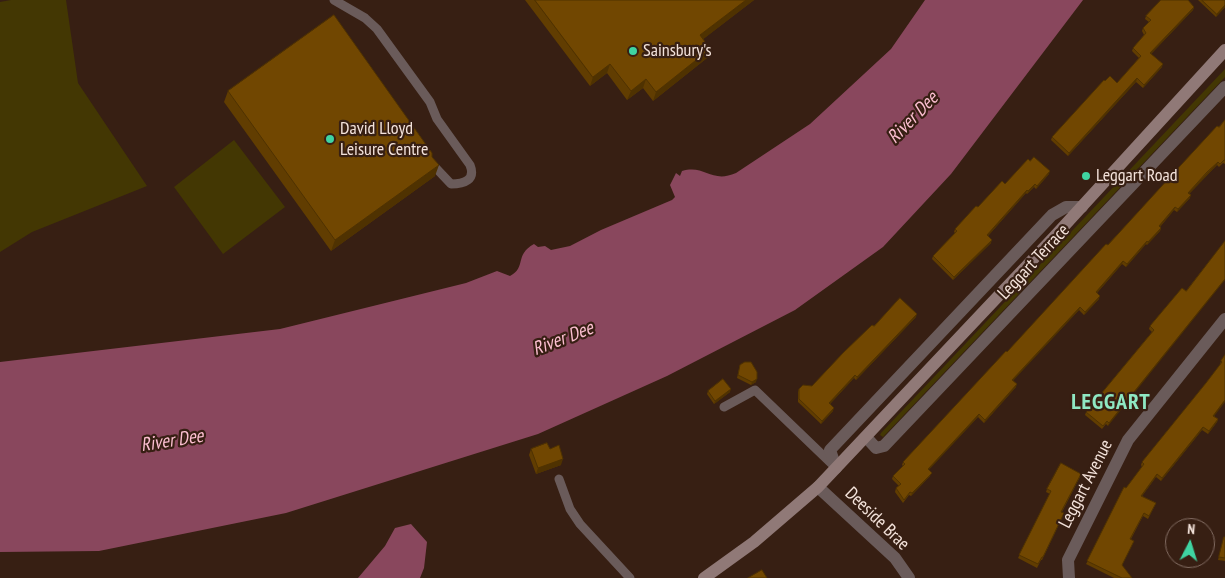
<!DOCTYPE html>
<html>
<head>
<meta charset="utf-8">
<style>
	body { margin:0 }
	#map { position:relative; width:1225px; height:578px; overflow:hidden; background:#371f13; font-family:"PT Sans Narrow",sans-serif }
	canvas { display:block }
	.north { position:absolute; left:1165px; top:518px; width:50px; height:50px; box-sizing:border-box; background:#371f13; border:1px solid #836d63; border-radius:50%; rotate:5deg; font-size:14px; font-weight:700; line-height:20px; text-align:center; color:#f4e3db }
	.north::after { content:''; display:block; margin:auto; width:18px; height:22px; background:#3fd4a2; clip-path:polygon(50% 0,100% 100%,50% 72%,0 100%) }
</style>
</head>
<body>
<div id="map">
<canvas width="1225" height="578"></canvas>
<div class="north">N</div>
</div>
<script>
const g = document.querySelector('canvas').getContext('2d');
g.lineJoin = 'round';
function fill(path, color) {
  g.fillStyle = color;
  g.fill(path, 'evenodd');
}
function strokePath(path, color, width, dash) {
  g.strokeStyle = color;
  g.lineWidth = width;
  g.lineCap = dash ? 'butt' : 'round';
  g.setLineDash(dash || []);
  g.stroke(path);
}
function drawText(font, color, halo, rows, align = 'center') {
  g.font = font + ' "PT Sans Narrow",sans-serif';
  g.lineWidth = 4.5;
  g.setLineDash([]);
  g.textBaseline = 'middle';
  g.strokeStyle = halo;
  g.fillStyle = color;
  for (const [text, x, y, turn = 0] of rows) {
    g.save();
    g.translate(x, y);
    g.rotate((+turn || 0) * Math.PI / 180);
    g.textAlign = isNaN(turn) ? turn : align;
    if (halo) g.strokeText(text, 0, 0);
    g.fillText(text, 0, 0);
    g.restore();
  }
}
const green = new Path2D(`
	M11 0H66L78 83 147 186 32 232 0 252V2Z
	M1225 69V77L883 437 880 435 881 433Z
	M234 140 285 207 223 254 174 187Z`);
const water = new Path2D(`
	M925 0H1083L951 174 883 247 795 310 667 376 538 434 286 513 99 551 0 552V362L280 329 466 283 497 271 510 276C527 267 514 255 534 244L538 247 545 246 551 250 570 246 601 230 672 200 675 197 670 185 676 173 680 176 682 171C705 164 711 184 736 173L810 124 891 49Z
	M411 524 427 542 424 568 420 578H358L385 546 395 528Z`);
const service = new Path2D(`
	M334 0 365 18 377 29 430 102 437 119 470 165C476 180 464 184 451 184L434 166
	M724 407 755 390 834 466
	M559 479 570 509 580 524 630 578`);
const minor = new Path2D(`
	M866 437 876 448 884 446 1225 87
	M836 468 830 450 1052 215 1066 207H1082
	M818 487 895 558 909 578
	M1069 578 1068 560 1128 440 1225 319`);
const secondary = new Path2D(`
	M704 578 754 542 818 487 1054 237 1225 50`);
const wall = new Path2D(`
	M525 0H754L703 39 710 49 707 58 653 101 643 88 627 100 607 73 590 86Z
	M1198 0H1225V7L1216 17Z
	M1194 7 1193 10 1151 54 1162 67 1143 88 1136 82 1068 156 1051 140 1052 137 1105 81 1117 83 1139 58 1132 51 1133 48 1144 35 1142 31 1143 28 1149 22 1145 19 1146 16Z
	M228 91 432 157 435 176 331 251 224 102Z
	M1225 120V164L1223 163 1219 167 1217 165 1189 194 1190 198 1177 212 1174 210 1160 227 1161 228 1160 231 1147 245 1146 244 1126 267 1122 264 1097 293 1099 299 1084 315 1079 310 1013 380 1016 387 984 423 978 417 928 470 930 476 911 496 909 495 903 503 895 492 896 488 899 486 892 479 893 476 903 466 902 465 903 462 1007 352Z
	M1049 174 1036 189 1034 187 1027 194 1026 193 988 236 991 243 953 280 932 259 933 256 955 233 954 232 955 229 978 207 1005 184Z
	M1182 288 1108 426 1106 424 1102 429 1085 415 1086 412 1152 332 1149 329 1150 326Z
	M916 317 856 380 854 378 830 404 833 411 821 424 798 402V392L799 389 812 386 874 326Z
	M1225 355 1214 416 1218 419 1217 422 1208 434 1202 430 1161 481 1156 477 1142 496 1156 503 1148 519 1143 516 1131 539 1122 566 1132 578H1114L1086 564 1142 467 1141 465 1142 462 1206 383 1221 364H1220L1221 361Z
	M740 365 756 382 751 385 737 378Z
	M708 391 730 392 714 404 707 394Z
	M531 449H550L561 465 536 474 529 455Z
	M1080 477 1062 512 1063 516 1042 560H1041L1037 568 1018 558 1050 494 1046 492 1047 489Z
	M1224 537H1225V561L1218 560Z`);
const shadedWall = new Path2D(`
	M746 0H754L697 44 700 35Z
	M1225 5V7L1216 17 1217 14Z
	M1194 7 1193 10 1149 56 1150 53Z
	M710 49 707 58 653 101 656 92Z
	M610 64 607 73 590 86 593 77Z
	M1163 64 1162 67 1143 88 1144 85Z
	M1137 78 1136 82 1068 156 1069 153Z
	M646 79 643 88 627 100 631 91Z
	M1218 162 1217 165 1187 196 1188 193Z
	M439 165 435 176 331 251 335 240Z
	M1050 171 1049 174 1036 189 1037 186Z
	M1035 184 1034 187 1027 194 1028 191Z
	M1027 190 1026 193 986 238 987 235Z
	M1191 195 1190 198 1177 212 1178 209Z
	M1175 207 1174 210 1158 229 1159 226Z
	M1161 228 1160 231 1147 245 1148 242Z
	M992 240 991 243 953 280 954 277Z
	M1147 241 1146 244 1126 267 1127 264Z
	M1123 261 1122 264 1095 295 1096 292Z
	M1225 279V280L1108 426 1109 423Z
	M1100 296 1099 299 1084 315 1085 312Z
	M1080 307 1079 310 1011 383 1012 380Z
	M917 314 916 317 856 380 857 377Z
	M855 375 854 378 828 406 829 403Z
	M757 379 756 382 751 385 752 382Z
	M1017 384 1016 387 984 423 985 420Z
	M731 389 730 392 714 404 715 401Z
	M1225 400V402L1212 419 1213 416Z
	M834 408 833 411 821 424 822 421Z
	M979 414 978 417 928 471 929 468Z
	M1218 419 1217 422 1208 434 1209 431Z
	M1203 427 1202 430 1161 481 1162 478Z
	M563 459 561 465 536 474 538 468Z
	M932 473 930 476 911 496 912 493Z
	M1157 474 1156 477 1140 499 1141 496Z`);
const building = new Path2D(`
	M535 0H746L700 35 710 49 656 92 646 79 631 91 610 64 593 77Z
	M1161 0H1188L1194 7 1150 53 1163 64 1144 85 1137 78 1069 153 1052 137 1104 80 1105 81 1110 76 1117 83 1141 56 1133 48 1146 33 1143 28 1151 20 1146 16Z
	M1202 0H1225V5L1217 14Z
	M334 15 432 153V157L439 165 335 240 228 91Z
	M1225 120V160H1224L1220 164 1218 162 1207 172 1188 193 1191 195 1178 209 1175 207 1159 226 1161 228 1148 242 1147 241 1127 264 1123 261 1096 292 1100 296 1085 312 1080 307 1012 380 1017 384 985 420 979 414 929 468 928 469 932 473 912 493 910 492 904 500 896 488 901 484 893 476 905 464 903 462 1006 351 1007 352 1106 244 1108 245 1181 165 1217 126 1219 127Z
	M1034 157 1050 171 1037 186 1035 184 1028 191 1027 190 987 235 992 240 954 277 933 256 957 231 955 229 976 206 978 207 1002 181 1005 184 1028 159 1030 161Z
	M1225 241V279L1109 423 1107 421 1103 426 1086 412 1154 330 1150 326 1182 288 1186 291Z
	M900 298 917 314 857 377 855 375 829 403 834 408 822 421 799 399V389L803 385 812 386 843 353 872 325 874 326Z
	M1225 355V400L1213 416 1218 419 1209 431 1203 427 1162 478 1157 474 1141 496 1156 503 1149 516 1144 513 1130 539 1134 541 1122 565 1132 578H1122L1087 561 1124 487 1126 488 1144 464 1142 462 1206 383 1222 362 1221 361Z
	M745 362H751L757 372V379L752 382 738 375 740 365Z
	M723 379 731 389 715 401 708 391Z
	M547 443 550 449 559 445 563 459 538 468 531 449Z
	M1061 463 1081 474 1061 512 1064 513 1043 557H1042L1038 564 1019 555 1051 491 1047 489Z
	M1224 537H1225V558L1219 557Z
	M762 570 767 578H748Z`);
const markers = [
	[633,51,5,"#3fd4a2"],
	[330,139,5,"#3fd4a2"],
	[1086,176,5,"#3fd4a2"]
];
const poiNames = [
	["Sainsbury's",643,51],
	["David Lloyd",340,129],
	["Leisure Centre",340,150],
	["Leggart Road",1096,176]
];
const streetNames = [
	["Leggart Terrace",1034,262,-47],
	["Leggart Avenue",1086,484,-63],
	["Deeside Brae",877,519,44]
];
const waterNames = [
	["River Dee",913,118,-46],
	["River Dee",563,339,-21],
	["River Dee",172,441,-9]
];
const districtNames = [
	["LEGGART",1111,403]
];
fill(green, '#433703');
fill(water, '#89475d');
strokePath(service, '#6a5b5a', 9);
strokePath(minor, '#6a5b5a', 12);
strokePath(secondary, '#907977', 12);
fill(wall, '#613d01');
fill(shadedWall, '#4f3201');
fill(building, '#714701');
strokePath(building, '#4f3201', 1);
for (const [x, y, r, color] of markers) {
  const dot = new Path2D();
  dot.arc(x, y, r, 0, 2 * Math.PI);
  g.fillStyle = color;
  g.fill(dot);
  strokePath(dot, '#371f13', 2);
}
drawText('18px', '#f4e3db', '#371f13', poiNames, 'left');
drawText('18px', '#f4e3db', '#371f13', streetNames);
drawText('italic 19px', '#fcbfd1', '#371f13', waterNames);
g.letterSpacing = '1px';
drawText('bold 22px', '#8fe8c3', '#371f13', districtNames);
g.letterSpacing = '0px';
</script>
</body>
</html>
